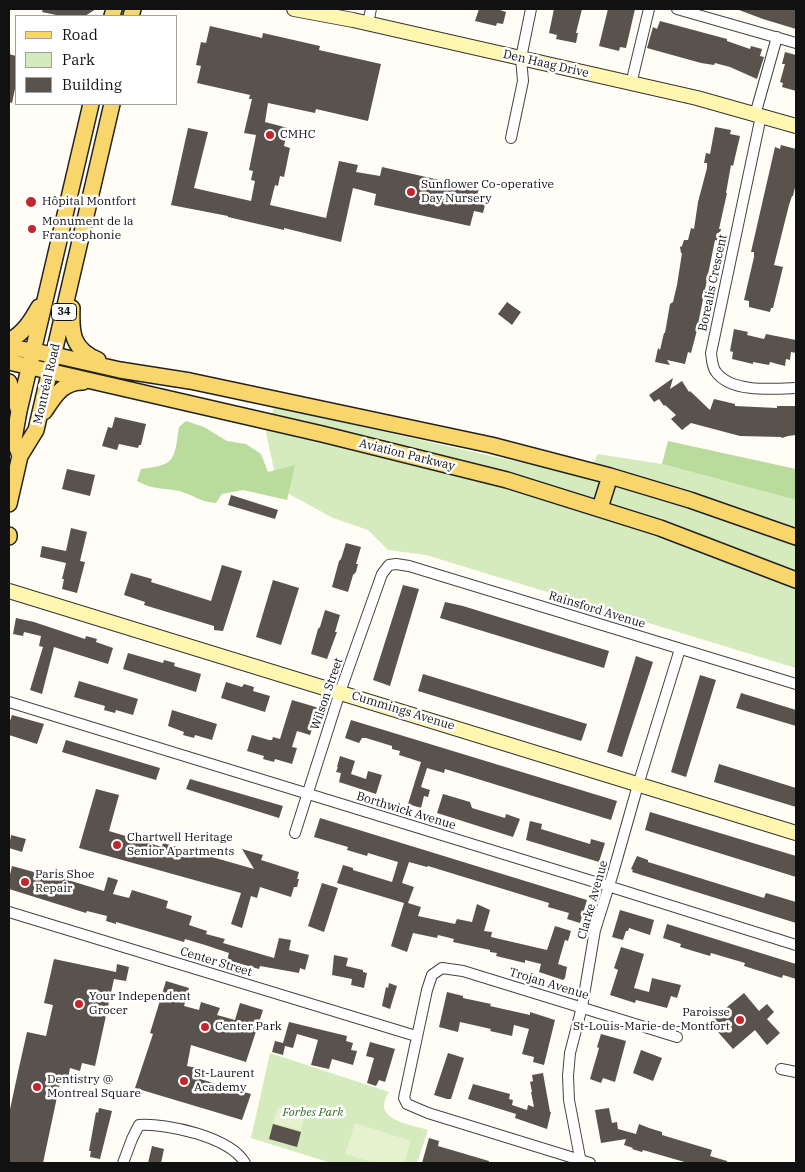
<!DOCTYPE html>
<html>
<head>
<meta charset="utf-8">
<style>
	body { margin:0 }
	#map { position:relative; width:805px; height:1172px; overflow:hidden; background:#fffdf5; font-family:"IBM Plex Serif",serif }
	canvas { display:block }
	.frame { position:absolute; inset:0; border:10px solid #111; pointer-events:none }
	.legend { position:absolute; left:15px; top:15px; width:162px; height:90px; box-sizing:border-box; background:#fff; border:1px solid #a0a0a0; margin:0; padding:6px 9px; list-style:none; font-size:15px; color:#111 }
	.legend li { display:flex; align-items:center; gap:10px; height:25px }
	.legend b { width:25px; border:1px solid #a0a0a0 }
</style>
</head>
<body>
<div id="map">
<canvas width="805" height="1172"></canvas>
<div class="frame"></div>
<ul class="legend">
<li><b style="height:6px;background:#f9d66b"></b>Road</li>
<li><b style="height:14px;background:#d5ebbd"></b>Park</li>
<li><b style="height:14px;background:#5a524d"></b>Building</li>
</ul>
</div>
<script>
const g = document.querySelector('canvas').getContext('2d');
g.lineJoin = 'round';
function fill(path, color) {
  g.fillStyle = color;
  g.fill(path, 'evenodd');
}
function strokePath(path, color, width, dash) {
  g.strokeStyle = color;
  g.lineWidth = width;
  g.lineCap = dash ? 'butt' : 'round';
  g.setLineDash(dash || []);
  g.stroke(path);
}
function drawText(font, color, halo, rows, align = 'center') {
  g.font = font + ' "IBM Plex Serif",serif';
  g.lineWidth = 5;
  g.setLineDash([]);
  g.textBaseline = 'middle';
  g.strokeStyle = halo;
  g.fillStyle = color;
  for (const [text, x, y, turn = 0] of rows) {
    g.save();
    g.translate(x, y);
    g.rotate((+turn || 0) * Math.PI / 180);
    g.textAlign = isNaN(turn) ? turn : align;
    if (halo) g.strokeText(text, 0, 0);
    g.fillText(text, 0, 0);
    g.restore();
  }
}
const green = new Path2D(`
	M274 407 585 477 598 454 662 464 796 500V668L426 555 388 550 368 530 333 518 278 488 266 433Z
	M270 1053 389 1092C370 1120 410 1124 428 1130L417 1163H331L251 1138Z`);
const forest = new Path2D(`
	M186 421 204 427 227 441 246 444 261 454 268 472 295 465 287 500 243 490 222 494 216 503C202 503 192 494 179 491 164 488 150 489 137 481L141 469C177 465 174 459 179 427Z
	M668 441 796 469V500L662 464Z`);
const pitch = new Path2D(`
	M278 1107 305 1115 301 1130 273 1123Z
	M355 1123 411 1141 404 1163H375L345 1154Z`);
const building = new Path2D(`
	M43 9H96L85 16H61L42 12Z
	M479 9H497L506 12 503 24 497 23 496 26 475 21Z
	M554 9H582L576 33H578L576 43 556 39 557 35 549 33Z
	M608 9H635L626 48 620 47 619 51 599 46Z
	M739 9H796V29L763 19 739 10Z
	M660 21 727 39V41L750 49 751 46 762 49 760 56 764 57 757 79 730 67 715 63 714 65 701 63 647 48 653 27 657 29Z
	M210 26 262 38 263 33 320 46 319 50 381 64 368 121 316 109 315 113 268 103 265 122 288 128 284 146 290 148 284 177 280 176 278 186 275 185 270 205 326 218 339 161 358 165 356 172 380 176 382 167 479 189 476 198 486 201 483 213 474 211 470 226 374 205 376 194 353 188 341 242 284 228V230L228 217V216L171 205 188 128 208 132 194 188 251 201 255 181 251 180 253 171 249 170 256 135 244 133 252 99H249L250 95 197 83 201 66 196 65 201 42 206 43Z
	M785 52 796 55V91L782 87 783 83 780 82 785 64H782Z
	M9 54 16 56V84L12 103 9 102Z
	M715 127 731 130 730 134 740 136 733 166 731 165 726 193H727L719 229H721L718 241 715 240 696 334 691 353 688 352 685 364 667 360 670 365 655 362 658 348 660 350 664 333H665L670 304 673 302 677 285 682 253H681L680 247 682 246 684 240H688L691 228 694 229 698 202 707 168V163H704L706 153 710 154Z
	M781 145 796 149V183L793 196H792L789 205 774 265 783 267 773 308H771L770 312 749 307V301L744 300 754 257V252H751L775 147 780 149Z
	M507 302 521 312 512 325 498 314Z
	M734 329 748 332 747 335 764 339 766 334 796 340V353L791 352 790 360 786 359 785 366 770 362 769 365 753 362V364L732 359 733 352 730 351Z
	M673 378 670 389 682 381 689 392 690 391 710 410 714 399 735 404V406L777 408V406H796V435L788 436 782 438 781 437 740 436 691 423 682 430 671 419 676 415 665 405 664 406 659 399 654 402 649 395Z
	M115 417 146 424 141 445H139L138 448 119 444 117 450 102 446 108 427 112 428Z
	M67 469 95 475 90 496 62 489Z
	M231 495 278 510 275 519 228 505Z
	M71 528 87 532 80 561 85 562 77 593 62 589 64 579H62L66 563 40 557 42 546 66 551Z
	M346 543 361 547 356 564H358L356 572 353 575 348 592 332 587 339 561 341 559Z
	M222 565 242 571 223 631 214 630V626L144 605 145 602 124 595 131 573 152 579 151 582 211 601Z
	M273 580 299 588 281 645 256 637Z
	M403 585 419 589 390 686 373 680Z
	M445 602 463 606 609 651 604 668 440 618Z
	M325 610 340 615 335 632H337L327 659 311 654 318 629 320 627Z
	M16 618 34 622 85 639 86 636 97 639 96 642 113 648 108 664 54 647 42 694 30 690 43 647 39 646 41 636 24 632 23 636 13 634Z
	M128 653 163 663 164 660 175 663 174 666 201 674 196 692 123 669Z
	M636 656 653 662 622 757 607 752Z
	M423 674 587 724 582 739 581 741 418 691Z
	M700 675 716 680 686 777 671 772Z
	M79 681 138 699 133 715 116 710 115 713 104 710 105 706 74 697Z
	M226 682 242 687 244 684 254 687 253 691 270 696 265 712 221 698Z
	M741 693 796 710V726L736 708Z
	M292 700 319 708 310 735 297 731 292 747 297 748 292 764 275 759 274 762 263 759 264 756 247 751 252 735 269 740H272L273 737 280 739Z
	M172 710 217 724 212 740 195 735 194 738 183 735 184 732 168 726Z
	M12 715 44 724 37 744 9 735V721H10Z
	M351 720 617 801 611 820 445 769 444 773 427 768 421 787 430 790 428 797 424 796 421 808 408 804 421 762 399 755 400 751 392 749V746L366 738H362L359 743 345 738Z
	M66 740 160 768 156 780 62 752Z
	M340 756 355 761 351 774 366 779 368 771 382 775 376 794 339 782 341 773 336 772 338 767H337Z
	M719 764 796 788V807L714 782Z
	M190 779 283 806 279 818 186 789Z
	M96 789 119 795 109 831 162 847 163 843 254 869 242 849 263 855 261 860 299 872 297 879H299L297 887H294L291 897 260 887 257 898 251 896 242 928 231 924 241 893 79 848Z
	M443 794 470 802 472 808 505 818 506 814 520 819 513 837 437 813Z
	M650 812 796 856V877L645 830Z
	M320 818 587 900 580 923 567 919 569 913 548 907 549 903 428 866 427 867 409 862 402 883 414 887 408 903 421 907 418 916 455 924 457 919 472 922 477 904 490 910 484 931 492 932 491 937 547 950 555 926 571 931 568 941 565 940 558 964 567 967 565 978 563 980 539 972 541 964 525 960V963L496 956 497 953 490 952V950L453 942 454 939 438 935 437 938 413 933 407 952 391 946 404 903 337 883 343 865 353 868V870L392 882 398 862 368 853 367 856 347 850 348 847 314 837Z
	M530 821 542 824 541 829 590 844 591 839 605 843 599 862 526 840Z
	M11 835 26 839 22 852 9 848Z
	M637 856 648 860V862L764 898 766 893 796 902V923L632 872 633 870 631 869Z
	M12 866 34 872 35 870 104 891 108 877 118 880 113 894 129 898 132 890 168 901 166 908 192 916 189 925 207 931 206 934 225 939 223 943 274 958 279 938 291 940 289 950 309 955 305 970 300 968 299 973 260 966 259 969 227 960 229 953 205 945 185 939 184 942 116 922V924L106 921 107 916 87 911 86 913 9 889V879Z
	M322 883 338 888 324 932 308 926Z
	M620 910 654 920 650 935 629 928 628 931H626L623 940 612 937Z
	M667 924 796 964V979L783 975 782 978 744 966 745 963 711 953 710 956 680 947 681 944 663 938Z
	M621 947 644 954 634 988 649 992 652 978 681 985 677 998 671 996 667 1008 636 1000 635 1003 610 995 618 970 614 968Z
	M334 955 348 958 346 966 363 970V972L367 973 364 988 351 985 352 979 332 975Z
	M54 959 116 972 117 964 129 967 126 981 114 979 95 1066 82 1063 80 1071 70 1068 67 1083H60L43 1163H9V1114L18 1072 27 1032 46 1036 53 1005 44 1003Z
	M166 981 189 988 184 1006 199 1010 201 1002 220 1008 217 1015 235 1020 240 1003 263 1010 246 1062 191 1045 187 1066 202 1069 200 1079 251 1094 242 1120 135 1088 153 1034 150 1033Z
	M389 983 397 986 390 1009 382 1006 386 987 388 988Z
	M447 992 463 996V998L491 1004 490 1006 530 1015V1012L555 1020 544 1065 533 1062 534 1057 522 1054 529 1029 514 1025 512 1036 490 1031 491 1029 460 1022 458 1032 439 1027Z
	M744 993 759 1011 767 1004 774 1012 767 1019 780 1033 767 1045 755 1030 733 1049 709 1022Z
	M289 1022 347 1036 346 1041 353 1043 351 1050 357 1051 353 1065 332 1059 329 1069 311 1065 318 1040 297 1034 293 1048 285 1046 283 1055 272 1052 275 1041 283 1043Z
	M601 1034 626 1041 615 1082 603 1078 601 1083 590 1079 599 1048 597 1047Z
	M370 1042 395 1049 385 1082 379 1080 376 1086 367 1083 374 1058 366 1056Z
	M641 1050 662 1058 653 1081 633 1073Z
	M448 1053 464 1058 451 1099H447L434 1095Z
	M543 1073 550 1112H551L547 1129 515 1118 516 1114 468 1099 473 1084 510 1094 509 1099 513 1100 512 1105 527 1110 528 1105 534 1107 531 1092H532L530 1082 533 1081 532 1075Z
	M99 1108 112 1111 100 1159 90 1157 91 1151H89L96 1112 98 1113Z
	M609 1108 612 1123 617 1122 618 1129 636 1134 639 1124 649 1128 662 1132V1135L712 1150 710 1156 727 1161V1163H688L643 1150 642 1152 632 1149 633 1148 624 1145 626 1139 601 1143 595 1110Z
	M273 1124 301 1132 297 1147 269 1139Z
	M429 1138 439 1141 438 1146 489 1161V1163H422Z
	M152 1146 164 1149 161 1163H148Z`);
const street = new Path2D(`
	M677 9 796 43
	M368 23 371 9
	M631 84 649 9
	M755 115 777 37
	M761 116 711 353C712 360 712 367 716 372 731 393 774 389 796 388
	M511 138 523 81 521 58 531 9
	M9 702 608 886 796 945
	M295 833 340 692 382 574 389 565 396 564 409 566 796 684
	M9 912 416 1036
	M781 1069 796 1072
	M123 1163 132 1139 139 1125C167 1123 230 1137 245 1163
	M581 1163 569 1100 568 1076 570 1053 582 1007 595 930 613 873 638 785 680 649
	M590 1163 428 1113 407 1104 404 1098 427 990 432 975 442 968 463 971 677 1037`);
const secondary = new Path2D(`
	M294 9 353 20 697 98 796 126
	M9 591 796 833`);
const primary = new Path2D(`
	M112 16 114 9
	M131 16 133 9
	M72 308C71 333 72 349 98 360
	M9 341C24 333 31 321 39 307
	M9 347 54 355 120 370 190 381 491 445 610 476 690 500 796 537
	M9 362 322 434 507 480 660 528 796 580
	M9 382 19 411
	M44 412C55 396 62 382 83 382
	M20 456 14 439 19 411 91 104
	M9 504 20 456 36 430 112 104
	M600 508 610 476
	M9 535V537`);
const markers = [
	[270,135,5,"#c4262e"],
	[411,192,5,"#c4262e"],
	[31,202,6,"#c4262e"],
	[32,229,5,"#c4262e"],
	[117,845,5,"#c4262e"],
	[25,882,5,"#c4262e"],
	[79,1004,5,"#c4262e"],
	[740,1020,5,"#c4262e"],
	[205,1027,5,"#c4262e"],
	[184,1081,5,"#c4262e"],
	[37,1087,5,"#c4262e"]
];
const shields = [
	[64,312,25]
];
const shieldNames = [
	["34",64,312]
];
const streetNames = [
	["Den Haag Drive",546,64,13],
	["Borealis Crescent",713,283,-78],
	["Montréal Road",47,384,-77],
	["Aviation Parkway",407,455,14],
	["Rainsford Avenue",597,610,17],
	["Wilson Street",327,694,-71],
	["Cummings Avenue",403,711,17],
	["Borthwick Avenue",406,811,17],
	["Clarke Avenue",593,900,-74],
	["Center Street",216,962,17],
	["Trojan Avenue",549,984,17]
];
const poiNames = [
	["CMHC",280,135],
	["Sunflower Co-operative",421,185],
	["Day Nursery",421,199],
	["Hôpital Montfort",42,202],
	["Monument de la",42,222],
	["Francophonie",42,236],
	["Chartwell Heritage",127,838],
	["Senior Apartments",127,852],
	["Paris Shoe",35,875],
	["Repair",35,889],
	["Your Independent",89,997],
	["Grocer",89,1011],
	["Paroisse",730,1013,"right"],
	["St-Louis-Marie-de-Montfort",730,1027,"right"],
	["Center Park",215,1027],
	["St-Laurent",194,1074],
	["Academy",194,1088],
	["Dentistry @",47,1080],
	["Montreal Square",47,1094]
];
const parkNames = [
	["Forbes Park",313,1113]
];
fill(green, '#d5ebbd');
fill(forest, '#b9dc9c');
fill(pitch, '#e6f2cf');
fill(building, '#5a524d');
strokePath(street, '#444', 12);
strokePath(secondary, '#333', 16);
strokePath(primary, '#222', 18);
strokePath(street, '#fff', 10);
strokePath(secondary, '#fff6b0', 14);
strokePath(primary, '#f9d66b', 15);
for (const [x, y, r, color] of markers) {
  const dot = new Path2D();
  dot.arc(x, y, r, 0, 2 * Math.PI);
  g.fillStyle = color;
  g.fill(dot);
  strokePath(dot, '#fff', 2);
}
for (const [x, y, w] of shields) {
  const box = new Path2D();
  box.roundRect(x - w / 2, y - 8.5, w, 17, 4);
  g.fillStyle = '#fff';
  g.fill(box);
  strokePath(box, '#111', 1);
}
drawText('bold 11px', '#111', null, shieldNames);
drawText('12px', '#111', '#fff', streetNames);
drawText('12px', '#111', '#fff', poiNames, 'left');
drawText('italic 12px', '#2f6b1f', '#fff', parkNames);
</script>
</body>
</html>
